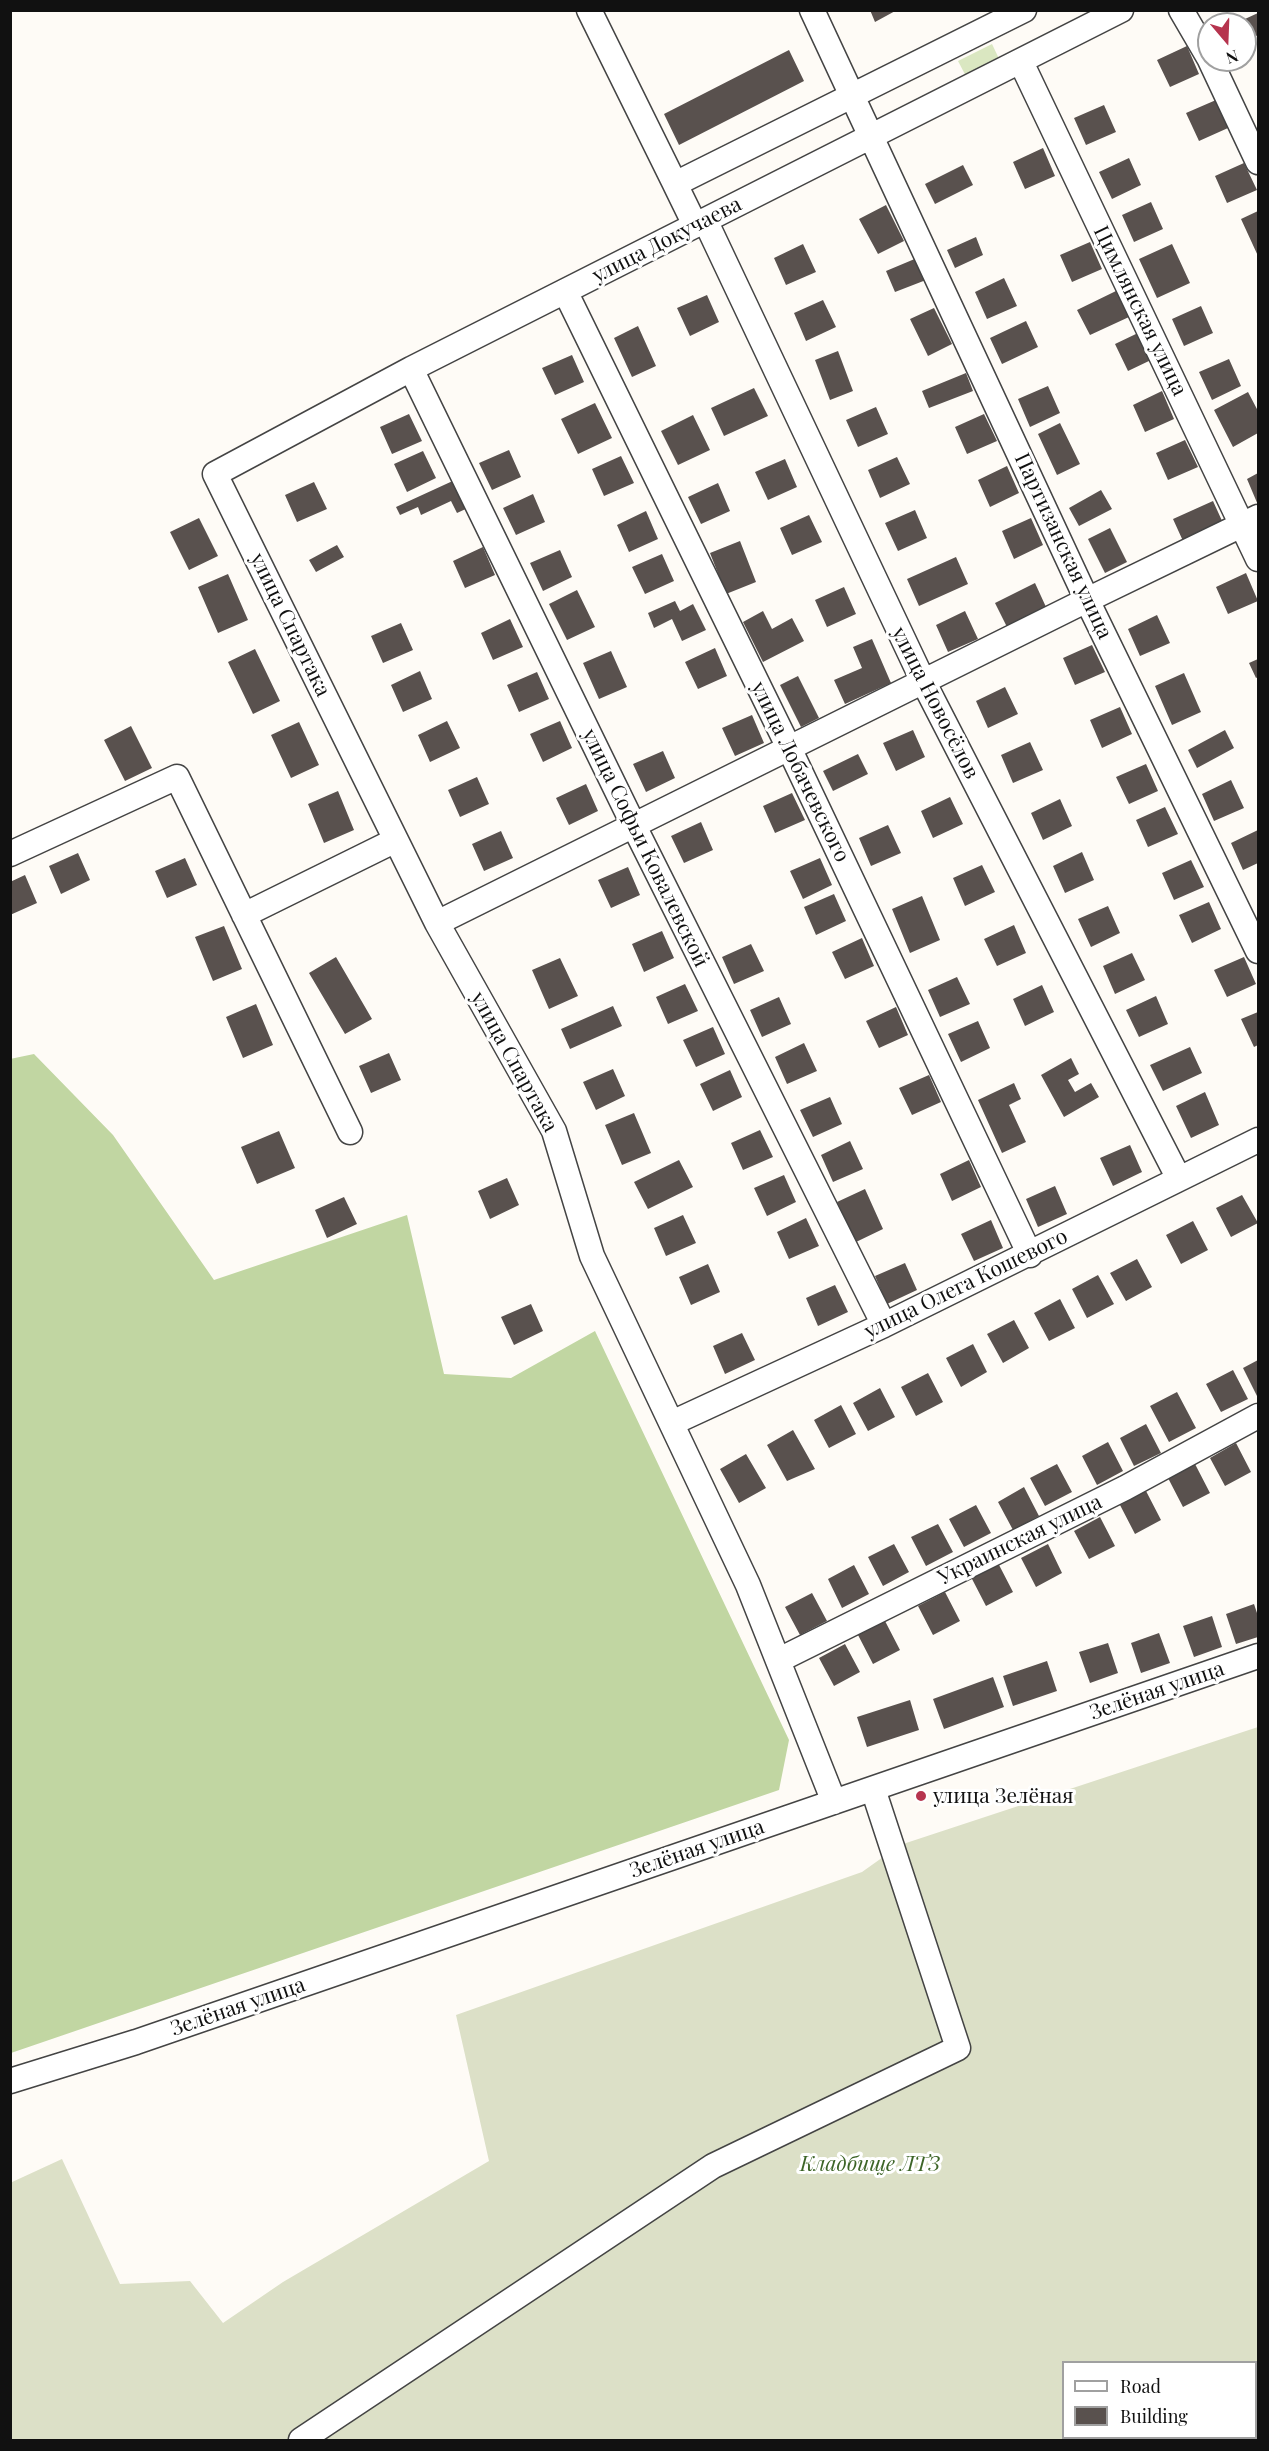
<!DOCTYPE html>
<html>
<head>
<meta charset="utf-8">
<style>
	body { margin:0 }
	#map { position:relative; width:1269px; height:2451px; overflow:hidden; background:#fefbf6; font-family:"Playfair Display",serif }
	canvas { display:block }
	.frame { position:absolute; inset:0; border:12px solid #111; pointer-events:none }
	.legend { position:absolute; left:1062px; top:2361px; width:195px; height:78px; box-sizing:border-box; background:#fff; border:2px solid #a0a0a0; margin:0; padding:8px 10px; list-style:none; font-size:18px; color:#111 }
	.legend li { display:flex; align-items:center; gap:12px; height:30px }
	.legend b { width:30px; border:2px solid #a0a0a0 }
	.north { position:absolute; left:1197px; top:12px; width:60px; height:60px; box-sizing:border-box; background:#fff; border:2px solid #a0a0a0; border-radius:50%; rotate:161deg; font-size:16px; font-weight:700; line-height:24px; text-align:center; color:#111 }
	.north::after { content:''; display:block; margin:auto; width:21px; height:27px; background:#b6344e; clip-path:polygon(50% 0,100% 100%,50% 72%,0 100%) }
</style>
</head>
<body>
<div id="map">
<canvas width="1269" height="2451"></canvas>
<div class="frame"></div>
<ul class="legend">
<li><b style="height:8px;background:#fff"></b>Road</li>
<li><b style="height:16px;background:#59514e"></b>Building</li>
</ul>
<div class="north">N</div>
</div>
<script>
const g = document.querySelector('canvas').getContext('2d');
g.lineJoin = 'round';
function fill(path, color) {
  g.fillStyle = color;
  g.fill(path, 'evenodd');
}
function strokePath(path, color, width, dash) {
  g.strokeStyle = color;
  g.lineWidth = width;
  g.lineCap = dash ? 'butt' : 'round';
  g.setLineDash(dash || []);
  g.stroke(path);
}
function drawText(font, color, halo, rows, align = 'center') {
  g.font = font + ' "Playfair Display",serif';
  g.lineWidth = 6;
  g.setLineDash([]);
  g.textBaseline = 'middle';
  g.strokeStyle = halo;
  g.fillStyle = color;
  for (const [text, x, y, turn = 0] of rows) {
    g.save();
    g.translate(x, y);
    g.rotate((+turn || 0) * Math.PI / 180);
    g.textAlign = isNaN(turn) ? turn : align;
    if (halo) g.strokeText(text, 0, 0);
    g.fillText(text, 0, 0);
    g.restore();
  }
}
const green = new Path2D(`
	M992 44 1002 65 969 82 958 61Z`);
const forest = new Path2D(`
	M34 1054 113 1135 214 1280 407 1215 444 1374 511 1378 595 1331 789 1740 779 1790 11 2053 10 1059Z`);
const cemetery = new Path2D(`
	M1258 1727V2440H11L10 2183 62 2159 120 2284 190 2281 223 2323 283 2282 489 2161 456 2015 862 1872 900 1845ZM1064 2362H1256V2438H1064Z`);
const building = new Path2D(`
	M870 10H897L875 22Z
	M1258 13V35L1245 42V24H1234Z
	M1187 46 1199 74 1170 87 1157 60Z
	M789 50 804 81 679 145 664 114Z
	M1216 100 1228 128 1199 141 1186 113Z
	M1104 105 1116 132 1086 145 1074 118Z
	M1043 148 1055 176 1025 189 1013 162Z
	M1129 158 1141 185 1112 199 1099 172Z
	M1244 163 1257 190 1227 203 1215 176Z
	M963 165 973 185 935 204 925 184Z
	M1151 202 1163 229 1134 242 1122 215Z
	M886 205 904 241 878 254 859 219Z
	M1258 211V256L1241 219Z
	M976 237 983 255 955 268 947 250Z
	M1090 242 1102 269 1072 282 1060 255Z
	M803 244 816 272 786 285 774 258Z
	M1172 244 1190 283 1157 298 1139 259Z
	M917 258 926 280 895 292 886 271Z
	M1004 278 1017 306 987 319 975 292Z
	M1116 291 1129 317 1090 335 1077 310Z
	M707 295 719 322 690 336 677 308Z
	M823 300 836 327 806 341 794 313Z
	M1201 306 1213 333 1184 346 1172 319Z
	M934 308 952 344 928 356 910 319Z
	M1026 321 1038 347 1002 364 990 338Z
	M638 326 656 366 632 377 614 338Z
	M1138 333 1151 360 1128 371 1115 344Z
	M838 351 853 391 830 400 815 360Z
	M572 355 584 382 555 395 542 368Z
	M1229 359 1241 386 1212 400 1199 372Z
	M966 373 973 391 929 408 922 391Z
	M1048 386 1060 413 1030 427 1018 399Z
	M754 388 768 416 724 436 711 408Z
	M1162 391 1174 419 1145 432 1133 405Z
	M1248 392 1258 411V433L1233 447 1214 410Z
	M595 403 612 438 578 454 561 419Z
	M876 407 888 434 858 447 846 420Z
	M409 414 422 441 392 454 380 427Z
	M984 414 997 441 967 454 955 427Z
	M693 415 710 450 678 465 661 431Z
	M1060 423 1080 464 1057 475 1038 434Z
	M1185 440 1198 467 1168 480 1156 453Z
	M509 450 521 477 492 490 479 463Z
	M423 451 436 478 407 492 394 464Z
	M621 456 634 483 604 496 592 469Z
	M897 457 910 484 880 498 868 470Z
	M785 459 797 487 768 500 755 472Z
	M1007 466 1019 493 990 507 978 480Z
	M1258 473V505L1247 479Z
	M457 479 470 507 457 513 451 501 421 515 418 507 400 515 396 507Z
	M314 482 327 509 297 522 285 495Z
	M718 483 730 511 701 524 688 497Z
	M1101 490 1112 509 1079 526 1069 508Z
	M533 494 545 522 516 535 503 508Z
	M1213 501 1223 523 1183 541 1173 519Z
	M915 510 927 538 898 551 885 523Z
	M646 511 658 539 629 552 617 525Z
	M809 515 822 542 792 555 780 528Z
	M199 518 218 556 189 570 170 532Z
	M1031 518 1043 545 1014 559 1002 531Z
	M1110 528 1127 562 1105 573 1088 539Z
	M740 541 756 582 726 594 710 553Z
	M337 545 344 557 316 572 309 560Z
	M483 547 495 575 465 588 453 561Z
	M560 550 572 577 543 591 530 563Z
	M662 554 674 581 645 594 632 567Z
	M956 557 968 584 919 606 907 579Z
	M1246 573 1258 601 1228 614 1216 587Z
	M228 574 248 620 218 633 198 587Z
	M1035 583 1046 607 1007 627 995 603Z
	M844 587 856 614 827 627 815 600Z
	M577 590 595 627 567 640 549 604Z
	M675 601 680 611 693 604 706 630 682 641 672 619 654 628 648 613Z
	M763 611 772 629 792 618 804 641 763 662 743 622Z
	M965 611 978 639 948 652 936 625Z
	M1157 615 1170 643 1140 656 1128 629Z
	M510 619 523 647 493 660 481 633Z
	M401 623 413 650 383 663 371 636Z
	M872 639 891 683 845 704 834 680 862 668 853 647Z
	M1092 645 1105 672 1075 685 1063 658Z
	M715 648 727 676 698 689 685 662Z
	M255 649 280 701 253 714 228 662Z
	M611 651 627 687 599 699 583 663Z
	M1258 659V677L1256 678 1249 663Z
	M420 671 432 699 403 712 391 685Z
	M537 672 549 699 519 712 507 685Z
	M1184 673 1201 712 1172 725 1155 686Z
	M798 676 819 718 801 727 780 685Z
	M1005 687 1018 714 988 728 976 701Z
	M1120 707 1132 734 1102 748 1090 720Z
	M752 715 764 743 735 756 722 728Z
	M447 721 460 748 430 762 418 735Z
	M560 721 572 748 543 762 530 734Z
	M299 722 319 765 291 778 271 735Z
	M131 726 152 768 125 781 104 740Z
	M913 730 925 757 896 771 883 743Z
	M1225 730 1234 748 1197 768 1188 750Z
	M1030 742 1043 770 1013 783 1001 755Z
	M663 751 675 778 646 792 633 764Z
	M858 754 868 774 833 791 823 771Z
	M1146 764 1158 791 1129 804 1116 777Z
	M477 777 489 804 460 817 448 790Z
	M1231 780 1244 808 1214 821 1202 794Z
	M586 784 598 811 569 825 556 798Z
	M338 791 354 830 324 843 308 804Z
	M792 793 805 820 775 833 763 806Z
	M950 797 963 824 933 838 921 811Z
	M1060 799 1072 826 1043 840 1031 813Z
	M1165 807 1178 834 1148 847 1136 820Z
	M701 822 713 850 684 863 671 836Z
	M888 825 901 853 871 866 859 838Z
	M1258 830V863L1243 870 1231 843Z
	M501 831 513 858 484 871 472 844Z
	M1082 852 1094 880 1065 893 1053 866Z
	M78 853 90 880 61 894 49 866Z
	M185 858 197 885 167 898 155 871Z
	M820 858 832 885 803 899 790 871Z
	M1191 860 1204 887 1174 900 1162 873Z
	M982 865 995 892 965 906 953 878Z
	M628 867 640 895 611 908 598 880Z
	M25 875 37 903 10 915V882Z
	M834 894 846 921 816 935 804 907Z
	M922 896 940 940 910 953 892 909Z
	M1209 902 1221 929 1192 943 1179 915Z
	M1108 906 1120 933 1091 947 1078 919Z
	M1014 925 1026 953 997 966 984 939Z
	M224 926 242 969 213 981 195 937Z
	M662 931 674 958 644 972 632 944Z
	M862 938 874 966 845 979 832 952Z
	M751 944 764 971 734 984 722 957Z
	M1132 953 1145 980 1115 994 1103 966Z
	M336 957 372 1019 345 1034 309 973Z
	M1244 957 1256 984 1227 997 1214 970Z
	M560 958 578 996 549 1009 532 970Z
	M957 977 970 1004 940 1017 928 990Z
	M685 984 698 1011 668 1024 656 997Z
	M1042 985 1054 1012 1025 1026 1013 999Z
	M1156 996 1168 1024 1139 1037 1126 1010Z
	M779 997 791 1024 762 1037 750 1010Z
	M256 1004 273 1045 243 1058 226 1017Z
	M613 1006 622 1026 570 1049 561 1029Z
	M896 1007 908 1035 879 1048 866 1021Z
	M1258 1012V1045L1254 1047 1241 1019Z
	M978 1021 990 1048 961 1062 948 1034Z
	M713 1027 725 1054 696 1067 683 1040Z
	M804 1043 817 1071 787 1084 775 1057Z
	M1190 1047 1202 1073 1163 1091 1150 1065Z
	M389 1053 401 1080 371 1093 359 1066Z
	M1071 1058 1079 1074 1068 1080 1075 1092 1091 1083 1099 1097 1064 1117 1041 1075Z
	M613 1069 625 1096 596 1110 583 1082Z
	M730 1070 742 1097 713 1111 700 1084Z
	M929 1075 941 1102 912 1115 899 1088Z
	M1014 1083 1021 1099 1009 1105 1026 1142 1002 1153 978 1100Z
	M1205 1092 1219 1125 1191 1138 1176 1106Z
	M830 1097 842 1124 813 1137 800 1110Z
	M634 1113 651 1153 622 1165 605 1125Z
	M760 1130 773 1157 743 1170 731 1143Z
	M279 1131 295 1168 257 1184 241 1147Z
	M850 1141 863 1169 833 1182 821 1155Z
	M1130 1145 1142 1172 1113 1186 1100 1158Z
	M679 1160 693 1187 648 1209 634 1182Z
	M969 1160 981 1187 952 1201 940 1174Z
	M784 1175 796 1202 767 1216 754 1188Z
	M507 1178 519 1205 490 1219 478 1191Z
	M1055 1186 1067 1214 1038 1227 1026 1199Z
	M865 1189 883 1229 856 1242 837 1202Z
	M1242 1195 1258 1223 1231 1237 1216 1208Z
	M344 1197 357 1224 327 1238 315 1210Z
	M683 1215 696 1243 666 1256 654 1228Z
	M806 1218 819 1246 789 1259 777 1232Z
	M991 1220 1003 1248 974 1261 961 1234Z
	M1193 1221 1208 1250 1181 1264 1166 1235Z
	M1137 1259 1152 1287 1126 1301 1110 1273Z
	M905 1263 917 1290 887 1304 875 1276Z
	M708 1264 720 1292 691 1305 679 1277Z
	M1098 1275 1114 1304 1087 1318 1072 1289Z
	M835 1285 848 1312 818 1326 806 1298Z
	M1060 1299 1075 1328 1049 1341 1034 1313Z
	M531 1304 543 1331 514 1345 501 1317Z
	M1014 1320 1029 1348 1003 1363 987 1334Z
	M742 1333 755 1360 725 1374 713 1346Z
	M973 1344 987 1372 961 1387 946 1358Z
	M1258 1360V1398L1243 1368Z
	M1233 1370 1248 1399 1221 1412 1206 1384Z
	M928 1373 943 1402 916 1416 901 1387Z
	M880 1388 895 1417 868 1431 853 1403Z
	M1177 1392 1196 1428 1169 1442 1150 1406Z
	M841 1405 856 1434 829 1448 814 1420Z
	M1146 1424 1161 1453 1134 1466 1120 1438Z
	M793 1430 815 1469 787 1481 767 1445Z
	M1108 1442 1123 1471 1097 1485 1082 1456Z
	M1236 1443 1251 1472 1225 1486 1210 1458Z
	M746 1454 766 1488 739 1503 720 1469Z
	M1057 1464 1072 1492 1045 1506 1030 1478Z
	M1195 1464 1210 1493 1183 1507 1168 1478Z
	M1024 1487 1039 1516 1013 1530 998 1502Z
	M1146 1491 1161 1520 1135 1534 1120 1505Z
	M976 1505 991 1533 964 1547 949 1519Z
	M1100 1517 1115 1546 1089 1559 1074 1531Z
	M938 1524 953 1552 926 1566 911 1537Z
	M894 1544 909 1572 883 1586 868 1557Z
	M1048 1544 1062 1573 1036 1587 1021 1558Z
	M998 1563 1013 1592 986 1606 971 1577Z
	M854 1565 869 1594 842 1608 828 1579Z
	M945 1592 960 1621 933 1635 918 1606Z
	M812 1593 827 1621 800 1635 785 1607Z
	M1254 1604 1258 1616V1637L1236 1644 1226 1614Z
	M1212 1616 1222 1647 1194 1657 1183 1626Z
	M885 1621 900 1650 873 1664 858 1635Z
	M1159 1633 1170 1663 1141 1673 1131 1643Z
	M1108 1643 1118 1673 1090 1683 1079 1652Z
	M845 1644 860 1672 834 1686 819 1658Z
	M1047 1661 1057 1691 1013 1706 1003 1676Z
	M993 1677 1004 1707 944 1729 933 1699Z
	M910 1700 919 1730 867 1747 857 1717Z`);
const minor = new Path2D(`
	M589 10 675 184
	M812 10 1087 600 1258 951
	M1181 10 1209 58
	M1210 60 1258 162
	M1021 62 1258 559
	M705 220 923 681 1179 1179
	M695 225 675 184 1024 10
	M565 291 789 748 1030 1255
	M411 369 634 826 884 1325
	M10 854 177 777 350 1132
	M244 915 396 840
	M437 923 1087 600 1258 517
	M672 1423 884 1325 1258 1140
	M779 1660 1125 1488 1258 1416
	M834 1802 748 1585 592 1256 554 1131 437 923 215 474 411 369 1121 10
	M10 2081 136 2042 1258 1656
	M301 2440 713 2166 958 2048 873 1789`);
const markers = [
	[921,1796,6,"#b6344e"]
];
const streetNames = [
	["улица Докучаева",667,240,-27],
	["Цимлянская улица",1140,311,64],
	["Партизанская улица",1063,546,65],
	["улица Спартака",290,625,64],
	["улица Новосёлов",935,703,63],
	["улица Лобачевского",800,772,64],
	["улица Софьи Ковалевской",645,848,64],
	["улица Спартака",514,1062,61],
	["улица Олега Кошевого",966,1284,-26],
	["Украинская улица",1020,1540,-26],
	["Зелёная улица",1157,1691,-19],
	["Зелёная улица",697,1849,-19],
	["Зелёная улица",238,2007,-19]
];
const poiNames = [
	["улица Зелёная",933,1796]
];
const parkNames = [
	["Кладбище ЛТЗ",870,2164]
];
fill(green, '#dae7c1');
fill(forest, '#c1d6a2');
fill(cemetery, '#dce0c7');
fill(building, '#59514e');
strokePath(minor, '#444', 27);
strokePath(minor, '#fff', 24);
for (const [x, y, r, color] of markers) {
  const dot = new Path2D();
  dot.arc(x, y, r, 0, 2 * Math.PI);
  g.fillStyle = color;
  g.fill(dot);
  strokePath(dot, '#fff', 2);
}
drawText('21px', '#111', '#fff', streetNames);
drawText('21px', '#111', '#fff', poiNames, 'left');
drawText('italic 21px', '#3c6426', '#fff', parkNames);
</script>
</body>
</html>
